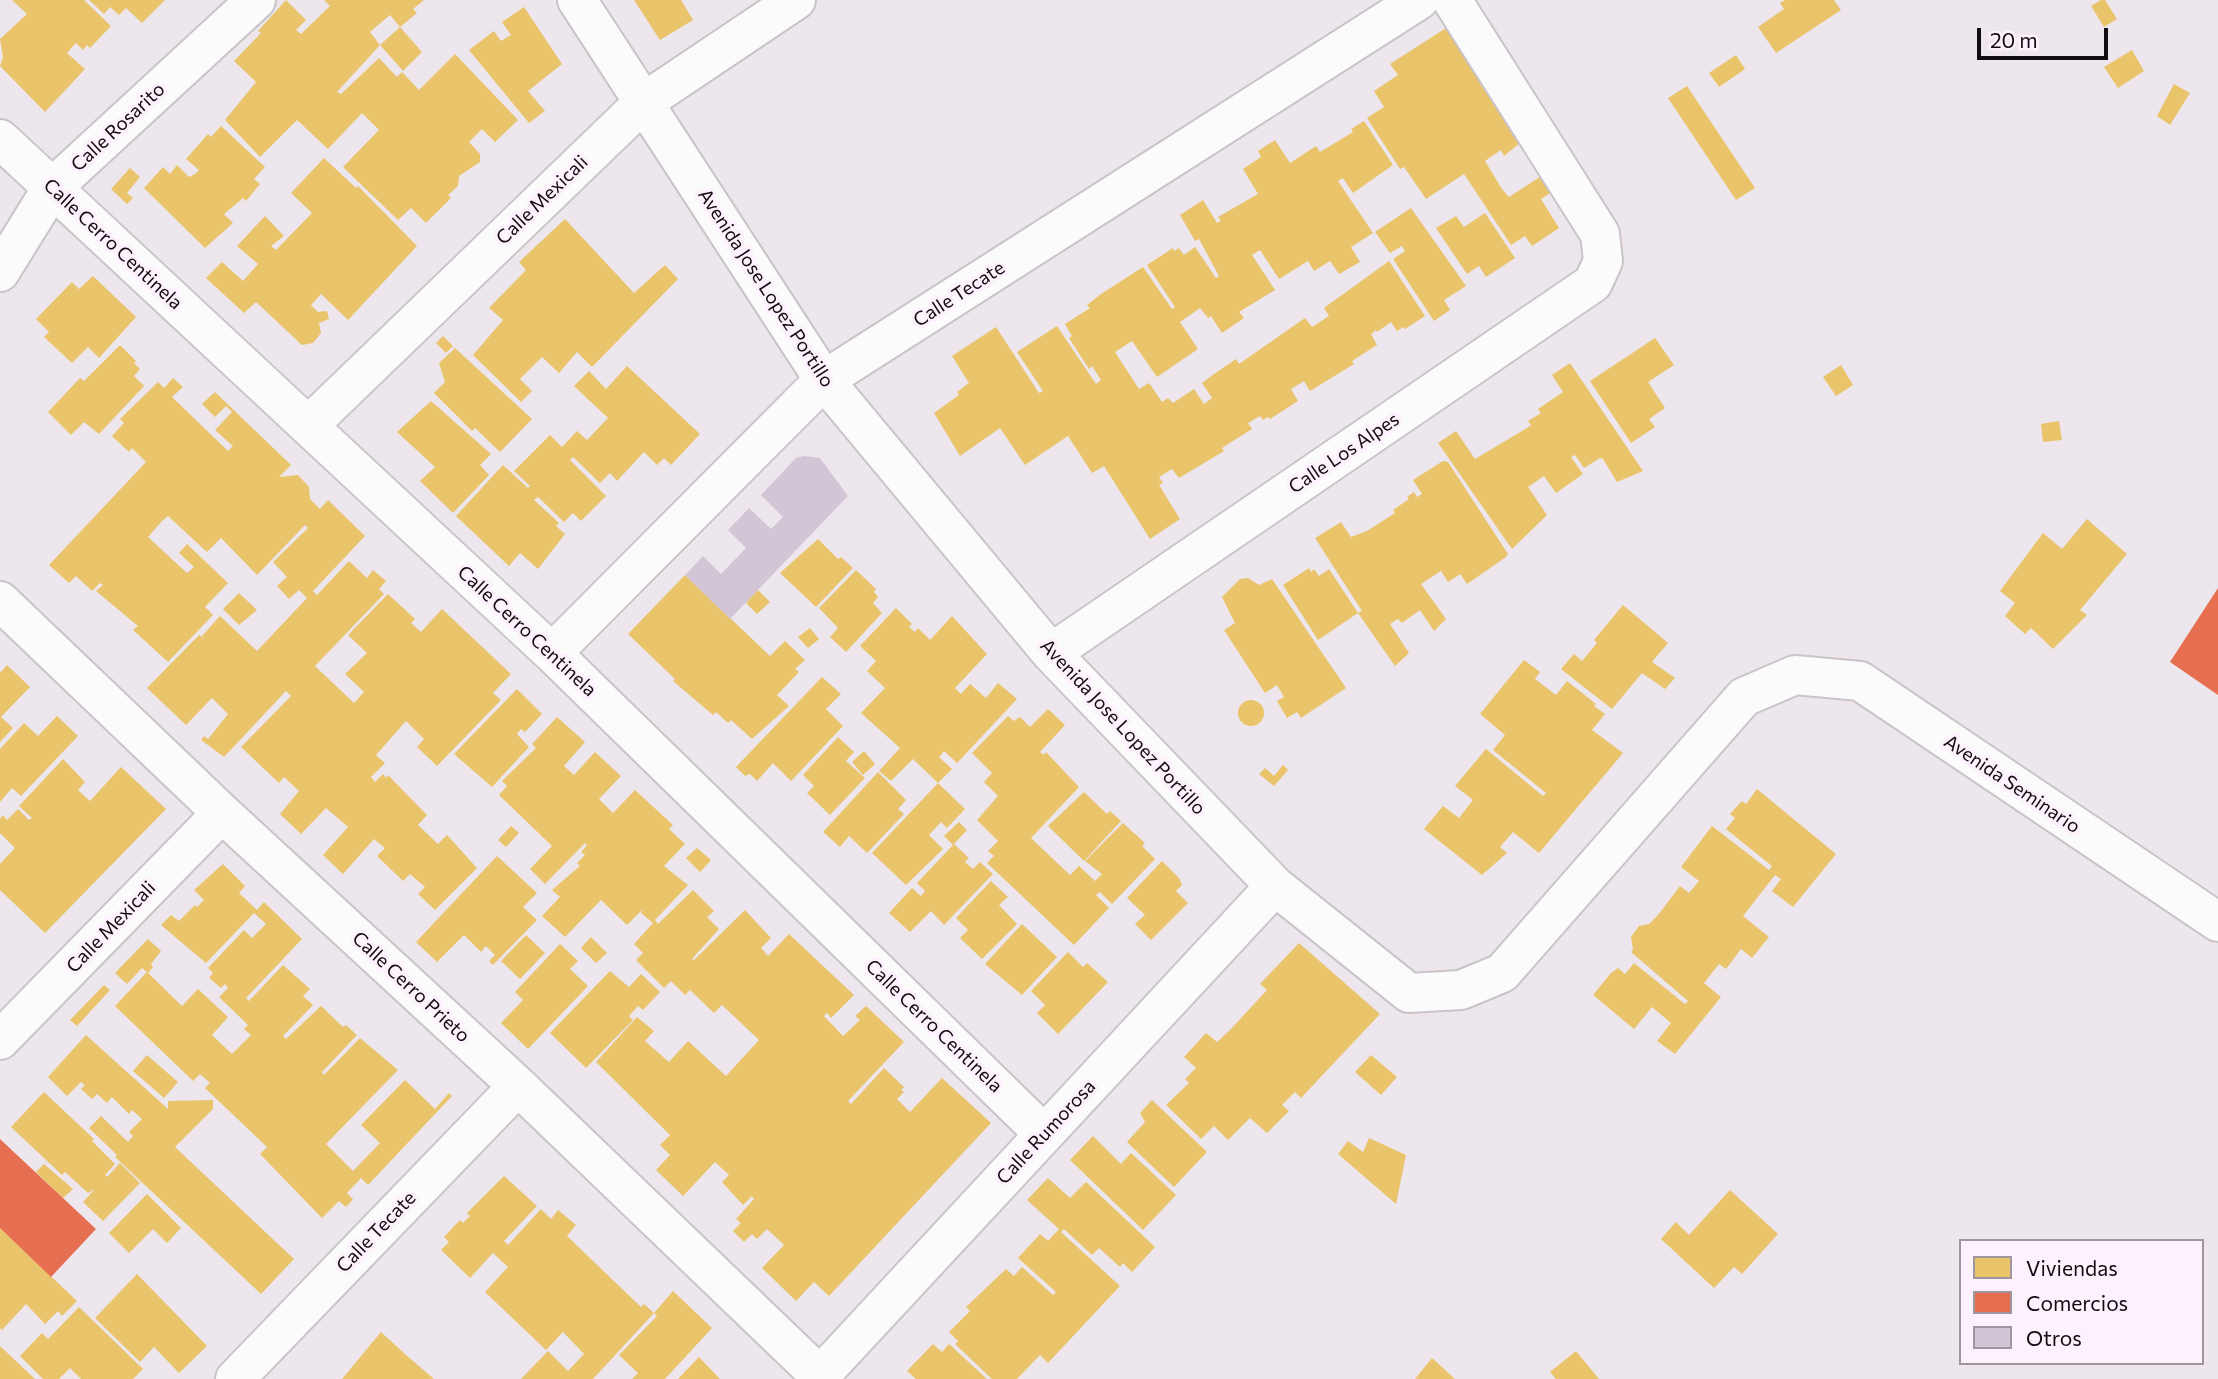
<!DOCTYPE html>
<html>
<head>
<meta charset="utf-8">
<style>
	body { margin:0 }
	#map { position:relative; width:2218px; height:1379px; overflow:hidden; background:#ede6ed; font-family:Commissioner,sans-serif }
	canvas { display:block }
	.legend { position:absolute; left:1959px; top:1239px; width:245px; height:126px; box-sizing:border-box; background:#fdf1fd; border:2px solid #9e959e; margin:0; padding:9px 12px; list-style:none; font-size:21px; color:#100c10 }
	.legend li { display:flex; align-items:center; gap:14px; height:35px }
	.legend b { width:35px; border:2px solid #9e959e }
	.scale { position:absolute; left:1977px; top:28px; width:131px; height:32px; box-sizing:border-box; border:4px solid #100c10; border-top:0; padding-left:9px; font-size:21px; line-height:24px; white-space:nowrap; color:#100c10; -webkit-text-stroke:5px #fdf1fd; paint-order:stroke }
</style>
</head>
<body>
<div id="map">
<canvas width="2218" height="1379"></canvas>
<ul class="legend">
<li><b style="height:19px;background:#e9c46a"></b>Viviendas</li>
<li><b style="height:19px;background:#e76f51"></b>Comercios</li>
<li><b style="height:19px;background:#d2c6d6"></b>Otros</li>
</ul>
<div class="scale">20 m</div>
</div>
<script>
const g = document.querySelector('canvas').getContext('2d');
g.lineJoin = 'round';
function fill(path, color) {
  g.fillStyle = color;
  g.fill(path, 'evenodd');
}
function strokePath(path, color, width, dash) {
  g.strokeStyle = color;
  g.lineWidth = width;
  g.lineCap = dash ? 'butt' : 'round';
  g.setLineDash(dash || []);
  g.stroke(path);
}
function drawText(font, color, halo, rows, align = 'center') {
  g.font = font + ' Commissioner,sans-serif';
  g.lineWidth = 7;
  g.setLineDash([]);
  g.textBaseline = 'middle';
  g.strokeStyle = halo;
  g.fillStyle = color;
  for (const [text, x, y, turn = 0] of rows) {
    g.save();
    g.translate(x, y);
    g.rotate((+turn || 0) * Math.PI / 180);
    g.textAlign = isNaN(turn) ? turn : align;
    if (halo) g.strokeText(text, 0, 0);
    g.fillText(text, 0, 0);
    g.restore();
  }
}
const homes = new Path2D(`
	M12 0H84L111 26 90 48 87 45 83 50 76 43 67 53 85 69 45 112 0 66 3 57 0 39 27 14Z
	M89 0H165L142 23 126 8 119 15 110 7 104 14Z
	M286 0 306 20 296 30 301 34 330 6 324 0H424L413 9 417 13 400 27 390 15 370 32 380 45 337 92 341 94 379 58 397 77 402 72 419 90 455 54 518 120 495 142 482 129 469 142 480 154V162L459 176 458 186 448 195 451 198 426 223 411 208 398 220 343 167 379 130 362 113 328 149 297 120 260 157 225 120 256 82 234 61 261 33 258 31Z
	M634 0H681L693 20 660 40Z
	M1785 0H1834L1841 10 1776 53 1758 27 1784 9 1780 3Z
	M2101 0H2105L2117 19 2104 27 2091 6Z
	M524 7 562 64 528 91 545 111 529 123 469 50 494 31 501 41 511 35 502 22Z
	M400 27 422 52 403 71 380 45Z
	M1446 28 1521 142 1504 156 1501 150 1485 161 1502 189 1509 197 1543 175 1554 191 1541 199 1559 228 1532 246 1525 236 1511 245 1464 174 1426 199 1404 167 1400 169 1367 118 1384 107 1374 91 1398 75 1390 64Z
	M2132 50 2144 71 2118 88 2104 67Z
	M1736 55 1745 69 1719 87 1709 73Z
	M2174 84 2190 93 2170 125 2157 116Z
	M1687 86 1755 188 1736 200 1668 98Z
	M1364 121 1393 165 1353 193 1343 178 1338 181 1373 233 1351 247 1360 262 1339 274 1330 261 1314 271 1308 261 1279 279 1260 250 1252 255 1275 290 1239 312 1244 318 1222 333 1211 316 1208 318 1200 308 1180 322 1198 349 1157 377 1132 341 1115 352 1139 389 1149 383 1162 402 1168 398 1173 403 1194 389 1204 404 1212 398 1202 383 1214 374 1236 359 1239 364 1305 318 1312 327 1329 316 1324 308 1389 261 1425 316 1405 329 1404 327 1397 331 1391 322 1377 332 1376 330 1371 334 1377 345 1352 361 1354 364 1310 391 1304 381 1291 389 1298 401 1270 419 1268 417 1263 420 1260 416 1248 423 1252 429 1222 448 1224 451 1179 478 1172 469 1159 477 1163 483 1159 485 1180 519 1150 539 1104 466 1092 473 1068 436 1025 465 1000 428 960 456 934 413 959 395 957 392 969 383 952 356 996 327 1039 393 1043 391 1017 352 1057 326 1096 384 1101 380 1092 366 1089 369 1069 338 1072 336 1065 324 1090 308 1087 305 1101 294 1143 267 1172 309 1175 307 1147 265 1173 248 1174 251 1179 248 1184 255 1195 247 1216 278 1219 276 1199 239 1195 241 1180 215 1203 200 1217 223 1221 221 1218 217 1258 194 1243 169 1261 157 1258 151 1275 140 1290 163 1316 146 1320 152 1353 132 1351 129Z
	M221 126 265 167 254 179 260 184 246 201 243 198 224 214 233 223 205 248 144 188 163 167 170 174 177 165 189 177 195 174 199 170 186 159 208 134 211 137Z
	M324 158 356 188 358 186 417 246 348 320 321 294 311 305 318 312 327 311 329 319 319 323 321 333 313 343 302 345 256 302 244 313 206 278 222 262 243 281 258 264 237 246 265 216 284 236 271 246 276 250 312 213 291 193Z
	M130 168 140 177 127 193 133 198 127 204 111 189Z
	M1411 208 1466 286 1444 300 1450 310 1434 321 1393 259 1405 251 1402 246 1390 253 1375 232Z
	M1485 213 1515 258 1486 277 1479 266 1467 274 1436 228 1456 216 1464 227Z
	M565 219 634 293 665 265 678 279 592 367 577 352 559 373 542 357 520 379 532 391 521 402 473 355 503 320 489 308 526 270 519 262Z
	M93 276 136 317 99 358 88 347 72 363 44 337 49 332 36 319 72 282 79 289Z
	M443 336 453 346 446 353 436 343Z
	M1655 338 1674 365 1648 382 1665 408 1649 419 1655 427 1631 443 1590 381Z
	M120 345 136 361 134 363 140 369 134 376 144 386 99 434 84 422 71 435 48 412 80 378 84 381Z
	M455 348 532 419 500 452 475 428 472 431 434 393 445 382 439 363Z
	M1570 363 1643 471 1617 482 1603 459 1600 458 1584 468 1575 455 1571 457 1583 474 1556 493 1544 476 1528 487 1547 515 1512 549 1438 443 1456 431 1475 459 1527 428 1531 425 1528 421 1541 413 1538 409 1563 392 1552 375Z
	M1841 365 1853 385 1836 396 1823 377Z
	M627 366 700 434 671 465 664 458 657 465 644 452 617 481 610 473 600 483 573 457 570 460 606 496 581 521 573 513 564 522 538 497 534 500 559 523 556 526 565 534 538 569 520 553 509 566 456 516 503 465 528 488 530 486 514 471 550 435 562 447 577 431 587 440 608 418 574 386 589 371 606 389Z
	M173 378 183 387 172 397 228 451 233 446 215 430 232 412 226 406 215 417 202 404 215 392 291 465 279 477 298 475 309 487 310 499 320 509 328 500 365 536 313 591 317 595 349 561 367 578 373 570 386 581 379 589 384 594 315 666 354 703 364 692 345 674 367 653 348 635 388 594 415 619 411 623 421 632 442 609 511 674 493 693 501 700 437 766 417 747 424 739 406 721 376 755 385 763 371 777 375 782 383 774 386 778 388 775 427 815 418 825 438 844 447 835 477 868 435 910 418 894 425 887 410 874 403 881 377 856 385 848 374 839 343 874 323 855 348 827 326 808 301 834 280 814 299 791 284 777 279 783 241 747 291 696 286 691 224 757 201 740 204 736 208 739 228 714 212 698 186 725 147 688 199 635 205 639 202 636 220 616 257 651 307 598 299 590 289 599 277 586 287 577 273 562 308 528 305 525 257 575 221 538 207 552 168 516 162 521 148 537 187 573 194 567 179 553 187 544 228 583 205 607 213 615 168 662 133 630 138 626 96 591 103 585 100 583 92 591 76 576 69 583 49 565 146 462 132 448 129 452 112 436 124 423 120 419 158 382 164 388Z
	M431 401 491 454 480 465 489 475 453 513 420 481 435 467 397 432Z
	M2059 421 2062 440 2043 442 2041 424Z
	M1443 461 1448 462 1508 554 1506 557 1467 584 1460 574 1448 582 1441 571 1421 584 1446 619 1434 631 1420 610 1402 623 1398 619 1390 624 1409 653 1395 666 1358 613 1318 640 1283 585 1309 568 1311 572 1314 569 1319 576 1329 569 1358 613 1362 611 1315 538 1341 522 1351 537 1367 531 1395 513 1393 510 1409 499 1407 497 1414 492 1417 497 1422 494 1413 480Z
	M2087 519 2127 554 2080 610 2087 615 2053 649 2031 628 2025 634 2005 616 2015 603 2000 591 2043 533 2062 549Z
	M818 539 838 559 841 557 853 568 816 607 780 573Z
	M856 570 876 589 874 592 878 597 873 603 882 613 846 652 830 637 838 628 819 608Z
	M685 575 770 656 785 641 805 660 795 669 799 672 777 695 789 706 752 739 731 720 728 723 716 712 713 715 673 681 675 679 628 634Z
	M1248 578 1259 585 1272 579 1346 688 1301 718 1297 712 1287 718 1277 701 1284 697 1277 685 1265 693 1224 630 1235 623 1222 597 1240 579Z
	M758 590 770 602 757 614 746 603Z
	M239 593 257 610 239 625 223 609Z
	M1623 605 1668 643 1652 662 1675 678 1665 689 1642 673 1612 709 1561 669 1574 654 1582 661 1597 643 1594 640Z
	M896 608 912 624 909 627 915 632 918 628 930 640 952 616 987 654 955 688 961 694 970 684 986 698 998 683 1017 699 957 763 944 751 939 757 952 769 938 783 913 759 891 781 879 771 900 748 861 713 885 688 867 671 876 661 860 646Z
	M810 628 819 639 808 648 798 637Z
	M1524 660 1540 672 1535 679 1556 695 1567 681 1596 704 1594 706 1605 714 1592 730 1623 753 1539 853 1513 832 1500 847 1507 853 1482 875 1424 829 1443 806 1459 818 1473 800 1455 786 1486 749 1543 796 1546 793 1493 750 1505 735 1480 714Z
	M7 665 30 687 1 717 13 728 0 742V673Z
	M822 677 841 694 826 709 843 726 791 781 773 763 757 781 750 774 745 776 736 767Z
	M517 689 542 714 525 732 521 729 517 734 529 747 492 787 454 754Z
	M1238 713a13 13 0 1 1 26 0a13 13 0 1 1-26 0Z
	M1048 709 1065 725 1040 752 1044 755 1046 752 1079 787 1031 838 1070 875 1079 866 1095 881 1102 874 1085 861 1123 823 1145 843 1142 846 1155 859 1112 904 1100 892 1096 895 1109 908 1074 945 987 863 994 856 988 851 998 841 977 820 998 796 984 782 992 773 972 753 1008 716 1014 721 1020 717 1030 727Z
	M57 716 78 736 21 796 12 788 0 802V749L24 723 38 736Z
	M557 717 585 742 564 766 574 775 595 752 621 776 599 799 613 813 635 790 673 825 669 829 685 844 664 866 688 885 655 920 658 924 693 890 714 911 707 917 719 929 692 959 694 960 745 910 771 938 761 948 768 956 789 934 854 995 831 1018 827 1013 824 1016 843 1036 860 1020 855 1016 866 1006 904 1042 848 1101 851 1104 884 1068 904 1087 901 1090 904 1092 897 1099 910 1112 942 1078 991 1123 829 1296 814 1282 796 1301 762 1268 784 1245 767 1229 757 1239 752 1234 744 1242 733 1231 741 1223 736 1219 754 1199 752 1196 743 1205 722 1182 729 1175 715 1162 683 1196 656 1170 670 1155 660 1145 670 1135 596 1062 637 1017 654 1031 645 1041 669 1062 688 1041 726 1076 759 1040 722 1005 714 1013 690 990 685 995 671 981 664 988 636 960 643 953 634 944 653 923 641 913 642 910 627 925 601 900 565 937 542 916 560 897 552 890 580 866 577 863 585 855 581 852 587 845 585 843 545 884 530 869 552 846 499 795 507 786 502 781 536 748 532 744Z
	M838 737 854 752 846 761 865 778 830 815 807 793 814 786 803 775Z
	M864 751 875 764 863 775 852 762Z
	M63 759 85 782 78 790 90 801 121 767 166 809 45 933 0 890V864L15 848 0 833V819L3 815 7 820 18 809 29 820 32 818 19 806Z
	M1283 765 1288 770 1274 786 1259 774 1265 768 1274 776Z
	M878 772 906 800 898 809 904 814 867 853 849 836 840 847 823 832Z
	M938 783 965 809 947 828 941 822 929 835 943 849 906 885 872 853Z
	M1757 789 1836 854 1793 907 1772 891 1781 879 1775 875 1743 916 1769 937 1752 958 1741 949 1726 969 1719 964 1704 983 1721 997 1675 1054 1657 1041 1671 1023 1652 1007 1634 1029 1593 995 1611 973 1618 968 1625 974 1634 963 1685 1004 1688 1001 1631 952 1633 949 1631 937 1639 926 1649 924 1658 915 1680 886 1689 893 1699 881 1681 867 1712 826 1769 870 1772 866 1726 829 1735 818 1730 814 1742 801 1746 804Z
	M1084 792 1107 814 1110 811 1121 821 1084 861 1048 826Z
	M959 822 967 830 953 845 944 836Z
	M511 826 519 833 506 847 498 840Z
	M954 844 969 858 965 862 973 869 980 862 993 874 944 925 931 911 910 932 889 913 912 888 921 896 925 891 917 883Z
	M697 848 711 860 700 872 686 858Z
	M497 856 537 893 523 907 537 920 493 965 489 961 495 955 486 946 481 952 464 935 437 962 416 942Z
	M1162 861 1179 878 1182 885 1176 891 1188 903 1151 940 1135 924 1145 915 1127 898Z
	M223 864 245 886 239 893 257 910 264 902 302 939 246 998 249 1001 283 965 310 989 303 996 313 1005 283 1036 286 1039 321 1006 343 1027 346 1025 357 1035 322 1072 324 1075 360 1038 398 1070 326 1144 353 1171 380 1143 361 1125 405 1080 435 1109 449 1093 452 1096 368 1185 361 1178 347 1193 353 1199 346 1207 339 1201 322 1218 260 1154 267 1147 205 1088 210 1083 200 1074 193 1081 115 1006 147 972 182 1006 198 989 228 1017 212 1035 232 1054 251 1035 244 1029 248 1025 219 997 228 988 225 984 221 988 209 978 213 973 208 968 244 930 252 938 266 924 254 913 206 963 161 925 171 915 179 921 195 905 197 907 204 900 194 890Z
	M991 881 1008 897 999 905 1017 924 982 959 960 938 968 930 956 918Z
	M1022 924 1057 957 1022 995 985 964Z
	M526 935 545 953 520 979 501 961Z
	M591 937 607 953 596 963 581 948Z
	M148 939 161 951 151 964 153 967 148 973 142 968 127 984 115 973Z
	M1299 943 1380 1014 1301 1098 1295 1092 1282 1105 1289 1111 1267 1133 1250 1118 1228 1140 1214 1126 1201 1139 1166 1105 1189 1083 1185 1079 1196 1068 1184 1057 1206 1033 1217 1042 1230 1030 1267 990 1260 984Z
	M560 944 578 961 570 969 588 986 528 1049 501 1023 523 1000 515 992Z
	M1068 952 1083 967 1087 963 1108 982 1058 1034 1037 1013 1045 1005 1031 991Z
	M610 971 629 987 641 974 660 992 643 1010 638 1006 629 1016 633 1020 586 1068 550 1033Z
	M104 985 110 990 77 1026 70 1020Z
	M86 1035 168 1109V1101L213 1100V1109L175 1147 294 1259 261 1294 115 1157 117 1155 89 1128 101 1116 128 1142 133 1136 129 1132 142 1119 132 1110 129 1114 112 1097 107 1103 97 1094 92 1099 81 1089 85 1085 81 1082 67 1096 48 1077Z
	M147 1055 178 1082 164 1098 133 1071Z
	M1371 1055 1397 1077 1381 1095 1355 1072Z
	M44 1092 94 1139 92 1141 115 1164 105 1175 107 1177 120 1163 140 1183 103 1221 83 1202 95 1189 88 1193 65 1172 62 1175 11 1127Z
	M1152 1100 1207 1152 1174 1187 1127 1142 1145 1122 1140 1113Z
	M1093 1136 1121 1164 1131 1153 1176 1195 1143 1230 1070 1160Z
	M1369 1138 1406 1155 1396 1204 1338 1154 1348 1141 1363 1152Z
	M44 1164 73 1189 63 1198 36 1172Z
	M504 1176 537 1206 504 1241 508 1245 541 1209 551 1219 558 1210 576 1225 567 1236 641 1307 644 1304 654 1313 593 1379H521L548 1351 568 1371 584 1354 563 1332 546 1350 485 1292 508 1267 493 1253 470 1278 441 1250 449 1242 444 1237 460 1220 463 1223 470 1216 467 1213Z
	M1048 1178 1070 1198 1086 1182 1155 1247 1132 1272 1123 1263 1120 1267 1099 1248 1092 1255 1064 1229 1061 1232 1120 1286 1048 1363 1040 1355 1017 1379H992L955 1344 958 1341 949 1332 970 1311 966 1307 1006 1269 1014 1276 1022 1267 1053 1295 1056 1292 1018 1258 1040 1234 1048 1241 1059 1229 1027 1200Z
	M1730 1190 1778 1234 1742 1274 1734 1267 1714 1288 1661 1239 1676 1222 1689 1235Z
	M147 1194 181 1228 167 1243 153 1229 129 1253 109 1233Z
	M0 1228 77 1301 62 1316 58 1311 45 1324 26 1304 2 1330 0 1328Z
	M137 1274 207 1346 179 1373 154 1347 140 1362 95 1318Z
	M673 1291 712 1328 665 1379H632L638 1373 619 1355 657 1316 654 1313Z
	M79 1307 143 1369 133 1379H81L70 1368 59 1379H43L20 1356 42 1333 48 1339Z
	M381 1332 406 1355 434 1379H342Z
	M933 1344 942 1352 949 1344 987 1379H916L907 1371Z
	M0 1346 35 1379H0Z
	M1576 1351 1599 1379H1556L1550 1372Z
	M699 1357 720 1379H678Z
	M1432 1358 1455 1379H1415Z`);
const shops = new Path2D(`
	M2218 588V695L2170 662Z
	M0 1139 96 1229 51 1277 0 1228Z`);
const building = new Path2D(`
	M804 456 820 458 848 496 730 619 685 575 703 556 721 574 746 548 728 530 749 508 771 529 783 517 761 495 796 458Z`);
const minor = new Path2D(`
	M577 0 824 380 1051 653 1275 886 1409 993 1461 990 1502 973 1744 697 1795 675 1860 681 2218 922
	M0 139 552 653 1044 1134
	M0 272 52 188 256 0
	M308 426 644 102 796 0
	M0 601 222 813 518 1086 820 1376
	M552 653 824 380 1419 0
	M1051 653 1593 283 1603 261 1600 234 1452 0
	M0 1040 222 813
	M235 1379 518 1086
	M817 1379 1275 886`);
const streetNames = [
	["Calle Rosarito",118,127,-43],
	["Calle Mexicali",542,200,-44],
	["Calle Cerro Centinela",113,244,43],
	["Avenida Jose Lopez Portillo",766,288,57],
	["Calle Tecate",959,294,-33],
	["Calle Los Alpes",1344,453,-34],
	["Calle Cerro Centinela",527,631,43],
	["Avenida Jose Lopez Portillo",1123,727,47],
	["Avenida Seminario",2012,784,34],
	["Calle Mexicali",111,927,-46],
	["Calle Cerro Prieto",411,987,43],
	["Calle Cerro Centinela",934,1026,44],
	["Calle Rumorosa",1046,1132,-47],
	["Calle Tecate",376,1232,-46]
];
fill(homes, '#e9c46a');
fill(shops, '#e76f51');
fill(building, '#d2c6d6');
strokePath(minor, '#c9c4c9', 42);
strokePath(minor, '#fcfbfc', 38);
drawText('19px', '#100c10', '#fdf1fd', streetNames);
</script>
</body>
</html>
